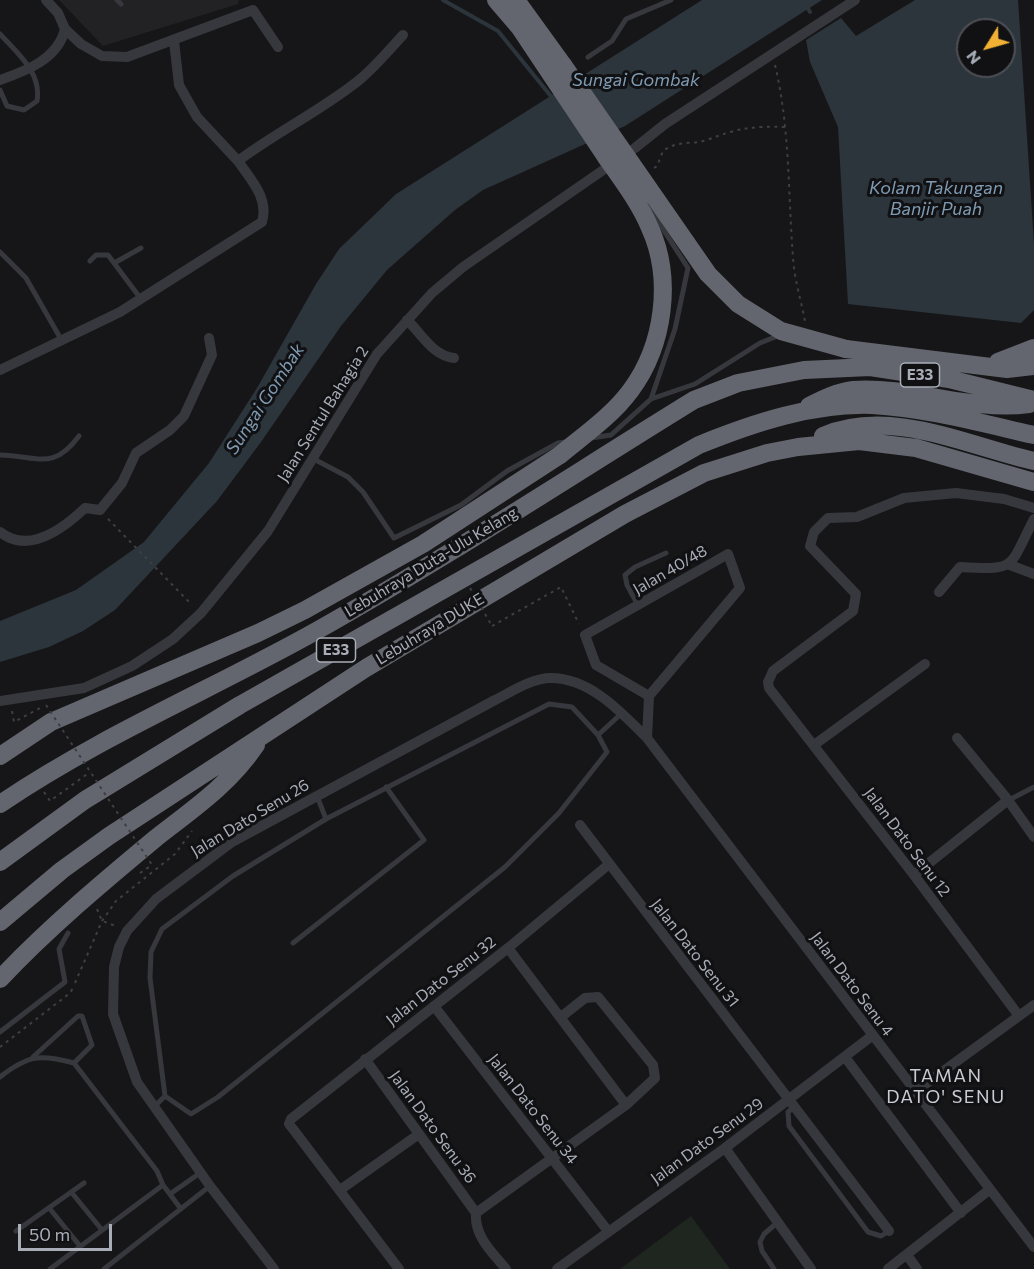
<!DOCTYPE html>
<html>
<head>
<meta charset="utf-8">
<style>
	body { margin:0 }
	#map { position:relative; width:1034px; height:1269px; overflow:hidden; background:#161618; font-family:Commissioner,sans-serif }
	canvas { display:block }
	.north { position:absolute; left:956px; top:18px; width:60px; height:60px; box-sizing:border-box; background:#111113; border:2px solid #4d4f55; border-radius:50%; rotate:233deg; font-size:16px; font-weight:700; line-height:24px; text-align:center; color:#a8adb8 }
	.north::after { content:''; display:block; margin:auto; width:21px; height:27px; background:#f2b134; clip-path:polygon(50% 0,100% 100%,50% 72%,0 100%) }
	.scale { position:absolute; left:18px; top:1224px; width:94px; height:27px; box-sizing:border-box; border:3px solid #a8adb8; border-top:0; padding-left:8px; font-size:18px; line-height:21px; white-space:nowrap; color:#a8adb8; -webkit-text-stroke:4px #111113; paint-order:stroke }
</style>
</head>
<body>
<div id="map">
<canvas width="1034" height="1269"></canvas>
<div class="north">N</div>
<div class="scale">50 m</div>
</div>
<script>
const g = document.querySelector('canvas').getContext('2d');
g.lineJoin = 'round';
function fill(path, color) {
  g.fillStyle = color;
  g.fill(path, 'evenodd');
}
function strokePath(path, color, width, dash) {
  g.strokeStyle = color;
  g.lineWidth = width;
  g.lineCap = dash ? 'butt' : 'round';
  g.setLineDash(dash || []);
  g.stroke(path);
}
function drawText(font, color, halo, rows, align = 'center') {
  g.font = font + ' Commissioner,sans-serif';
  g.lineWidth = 6;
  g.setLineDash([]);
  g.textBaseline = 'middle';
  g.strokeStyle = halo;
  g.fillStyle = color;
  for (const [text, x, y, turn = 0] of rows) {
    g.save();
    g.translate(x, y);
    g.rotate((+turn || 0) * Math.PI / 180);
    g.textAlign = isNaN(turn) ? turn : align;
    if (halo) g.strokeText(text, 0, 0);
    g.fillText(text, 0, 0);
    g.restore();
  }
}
const built = new Path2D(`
	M59 0H239L238 4 103 46Z`);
const green = new Path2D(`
	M691 1216 730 1269H620Z`);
const water = new Path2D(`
	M702 0H822L625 126 483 190 455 210 387 270 341 326 261 442 217 501 115 610 83 631 49 647 0 662V621L76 590 144 542 209 463 257 388 316 284 339 249 396 194Z
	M915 0H1018L1034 244V310L1021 323 848 304 838 127 810 62 806 40 841 18 856 36ZM968 30H1004V66H968Z`);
const stream = new Path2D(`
	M443 0 498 31 554 100
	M803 0 810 12`);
const path = new Path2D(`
	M775 65C790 128 788 193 793 257 794 278 801 300 805 321
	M654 168 657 166 663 151C677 140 692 145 707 140 738 128 752 126 785 127
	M108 519 192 605
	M492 626 561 587 579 624
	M12 711 14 722 42 707
	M44 792 50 801 90 772
	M140 873 152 865
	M97 909 102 921 116 926
	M75 983 102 921 116 901 175 854 192 831
	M0 1047 70 993 73 988`);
const lane = new Path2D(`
	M117 0 121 4
	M0 34C18 54 42 73 37 101L24 110 7 106 0 90
	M588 57 612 41 626 19 671 0
	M0 252 26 278 62 341
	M90 261 96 255H108L141 299
	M116 262 141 248
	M651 399 695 384 760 343 780 335
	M591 438 611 435 651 399 675 329 688 268 650 209
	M0 455C39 456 53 471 79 436
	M312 458 348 477 363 492 394 538 461 505 507 471 558 443 566 442
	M638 605 627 585 625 575 635 567 666 553
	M317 796 326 819
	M1009 800 1034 787
	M293 943 424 840 386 787
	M0 1032 65 982 59 949 68 933
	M33 1057 78 1016H82L92 1045 74 1063
	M0 1077C28 1055 40 1054 74 1063L157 1171 163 1185 181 1209
	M165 1096 191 1114 218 1097 505 867 559 813 607 752 598 735 622 713
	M794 1107 788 1112 789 1126 868 1232 881 1236 889 1231
	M153 1108 165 1096 150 978 151 952 162 929 233 876 326 819 549 704 572 707 598 735
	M72 1193 102 1230
	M170 1194 200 1173
	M50 1209 80 1246
	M16 1231 84 1183
	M50 1269 163 1185
	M104 1269 210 1186
	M774 1269 762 1251 760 1242 764 1234 778 1222`);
const street = new Path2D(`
	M46 0 58 13 65 29 81 44 102 56 127 57 253 10 278 47
	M174 41 179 85 197 117 238 161C277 132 320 111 358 81 374 68 389 50 403 35
	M0 80C26 71 58 59 65 29
	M407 320C422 334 432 355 454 358
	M0 370 120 312 262 222C269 198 251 180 238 161
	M0 532C29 555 64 528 85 508L100 510 122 483 136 453 170 430 184 416 212 355 209 338
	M1010 565 1034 574
	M939 592 960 567C1018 570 1008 569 1034 519
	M0 701 84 688 132 666 173 639 201 613 268 531 377 354 432 293 463 267 635 148 665 124 855 0
	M647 738 649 696 740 588 728 554 585 635 596 665 649 696
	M957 738 1008 800 1034 837
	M814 745 925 664
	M580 825 889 1231
	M914 875 1008 800
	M508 948 626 1105
	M434 1006 608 1231
	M1019 1016 914 875 769 688 768 682 773 671 853 611 856 594 810 546 814 532 828 518 857 517 904 498 956 493 1004 499 1034 508
	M845 1057 961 1213
	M365 1059 476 1213C474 1236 492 1252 506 1269
	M916 1091 1034 1005
	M725 1148 811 1269
	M340 1190 419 1134
	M476 1213 626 1105 655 1078 653 1065 598 997 585 998 561 1017
	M907 1255 917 1269
	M274 1269 210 1186 137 1082 113 1014 114 967 119 947 127 931 156 899 232 842 495 700C511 692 532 678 551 678 590 678 621 712 647 738L1034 1247
	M399 1269 293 1129 289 1124 291 1119 508 948 608 865
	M557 1269 725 1148 873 1035
	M888 1269 989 1190`);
const highway = new Path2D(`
	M496 0 520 28 606 157
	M516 0 563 65
	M846 349 1007 369 1034 366
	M998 362 1034 348
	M809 406C823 399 837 392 853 390 912 386 970 412 1029 404
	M823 436C890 407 968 446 1034 461
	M0 756 51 722 258 633 305 610 423 544 560 455
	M0 804C100 736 213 689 318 630 446 558 569 477 694 400L738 383 804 370 870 367 949 379 1034 400
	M0 862 85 800 240 705 699 445C753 423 813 403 872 405 926 408 981 423 1034 435
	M0 922 62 870 109 836 366 668 625 514 704 473 767 453 798 447 859 441 916 448 1034 482
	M0 979C47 929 103 882 156 838 193 809 229 785 256 745`);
const pathBridge = new Path2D(`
	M470 588 492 626
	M46 705 152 865`);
const highwayBridge = new Path2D(`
	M563 65 708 274 738 304 781 331 846 349
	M560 455C584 435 612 416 631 390 664 345 673 279 650 228 639 202 622 180 606 157`);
const shields = [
	[920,375,39],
	[336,650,39]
];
const shieldNames = [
	["E33",920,375],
	["E33",336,650]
];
const streetNames = [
	["Jalan Sentul Bahagia 2",323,414,-58],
	["Lebuhraya Duta-Ulu Kelang",431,562,-31],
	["Jalan 40/48",670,570,-30],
	["Lebuhraya DUKE",430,629,-31],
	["Jalan Dato Senu 26",250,818,-31],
	["Jalan Dato Senu 12",907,842,53],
	["Jalan Dato Senu 31",695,953,52],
	["Jalan Dato Senu 32",441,981,-38],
	["Jalan Dato Senu 4",852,984,53],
	["Jalan Dato Senu 34",533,1109,52],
	["Jalan Dato Senu 36",433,1127,54],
	["Jalan Dato Senu 29",707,1141,-36]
];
const waterNames = [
	["Sungai Gombak",636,80],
	["Kolam Takungan",936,188],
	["Banjir Puah",936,209],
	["Sungai Gombak",265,399,-57]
];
const neighbourhoodNames = [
	["TAMAN",946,1076],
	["DATO' SENU",946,1097]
];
fill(built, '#222225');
fill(green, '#1e261f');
fill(water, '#2c353c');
strokePath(stream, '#2c353c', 4);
strokePath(path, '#3d3f44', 2, [3, 4.5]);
strokePath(lane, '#37383d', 5);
strokePath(street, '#37383d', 10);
strokePath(highway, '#63666e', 18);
strokePath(pathBridge, '#3d3f44', 2, [3, 4.5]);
strokePath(highwayBridge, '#63666e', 18);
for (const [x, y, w] of shields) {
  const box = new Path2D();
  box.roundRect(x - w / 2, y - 12, w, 24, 4.5);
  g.fillStyle = '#111113';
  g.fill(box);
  strokePath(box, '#a8adb8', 1.5);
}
drawText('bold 15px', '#a8adb8', null, shieldNames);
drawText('16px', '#a8adb8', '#111113', streetNames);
drawText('italic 18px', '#7f9bb3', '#111113', waterNames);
g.letterSpacing = '1.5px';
drawText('18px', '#c9ccd4', '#111113', neighbourhoodNames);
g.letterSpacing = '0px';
</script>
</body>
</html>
